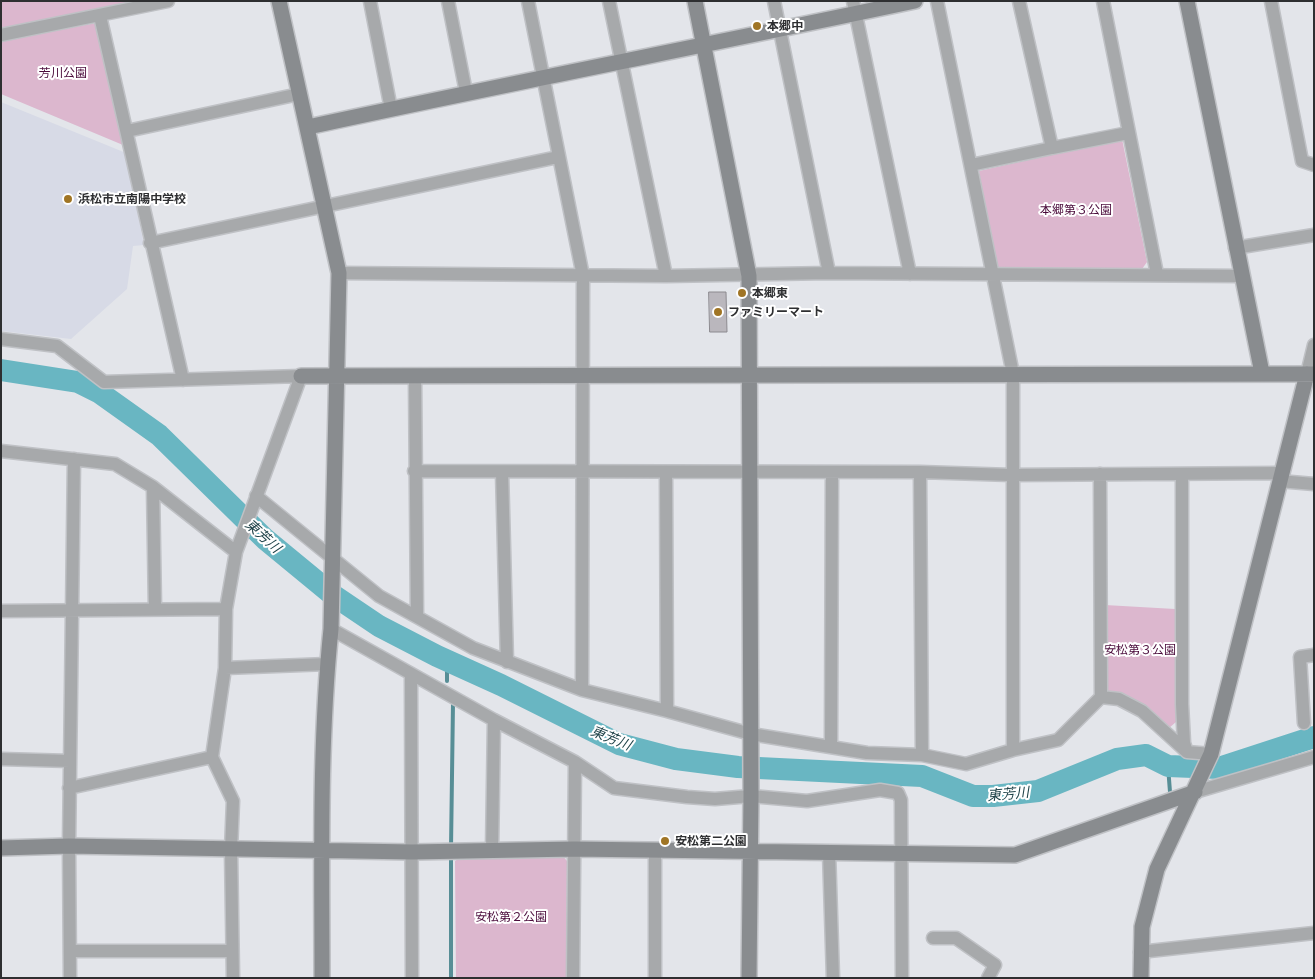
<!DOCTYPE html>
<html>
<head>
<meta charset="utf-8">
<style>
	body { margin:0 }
	#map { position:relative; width:1315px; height:979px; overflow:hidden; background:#e3e5ea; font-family:Ubuntu,sans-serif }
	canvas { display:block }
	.frame { position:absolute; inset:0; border:2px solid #2e2f31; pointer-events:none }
</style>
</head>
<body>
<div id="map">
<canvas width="1315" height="979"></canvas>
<div class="frame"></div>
</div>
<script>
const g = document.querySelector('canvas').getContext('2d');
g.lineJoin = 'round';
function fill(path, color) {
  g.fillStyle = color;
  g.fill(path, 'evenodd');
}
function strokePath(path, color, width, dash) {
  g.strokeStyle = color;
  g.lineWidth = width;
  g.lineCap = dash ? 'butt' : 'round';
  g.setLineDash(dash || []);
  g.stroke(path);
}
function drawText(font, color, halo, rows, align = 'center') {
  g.font = font + ' Ubuntu,"Noto Sans JP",sans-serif';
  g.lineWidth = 4;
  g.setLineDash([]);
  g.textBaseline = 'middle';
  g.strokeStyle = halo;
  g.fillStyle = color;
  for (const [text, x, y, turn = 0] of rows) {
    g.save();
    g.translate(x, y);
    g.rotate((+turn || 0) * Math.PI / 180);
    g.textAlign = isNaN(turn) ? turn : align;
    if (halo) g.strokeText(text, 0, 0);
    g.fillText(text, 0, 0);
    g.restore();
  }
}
const built = new Path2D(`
	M1 102 126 153 144 245 133 246 127 289 71 339 1 331Z`);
const green = new Path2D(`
	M1 1H140L1 29Z
	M96 23 123 145 1 94V41Z
	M1122 139 1147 262 1142 269 1000 268 994 263 979 171Z
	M1105 605 1175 609 1176 722 1169 728 1105 692Z
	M562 855 567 861 566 978H456L455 861 463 856Z`);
const stream = new Path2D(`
	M447 661V681
	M1168 766 1170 792
	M451 848 453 703
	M451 978V855`);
const river = new Path2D(`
	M1 370 78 382 100 393 159 435 265 539 333 595 379 626 437 656 501 685 619 744 676 759 738 767 922 776 973 796H993L1038 791 1117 759 1146 755 1168 766 1219 768 1314 737`);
const building = new Path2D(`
	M709 292H726L727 332H710Z`);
const street = new Path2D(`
	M370 1 391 109
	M448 1 466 92
	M528 1 583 276 582 690
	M609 1 666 276
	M774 1 829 273
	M853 1 910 274
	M937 1 1013 374V750
	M1103 1 1157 274
	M1271 1 1302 161 1314 165
	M100 16 183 380
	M1 35 168 1
	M127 131 299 94
	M1052 148 1128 133
	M971 165 1052 148 1019 1
	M150 243 558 157
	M1235 248 1314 235
	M339 273 666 276 829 273 1242 276
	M1 339 57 346 104 382 301 376 236 552 226 609 225 668 212 757 233 801 231 850 233 978
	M1307 374 1314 345
	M415 375 417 616
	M1 451 115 464 153 487 236 552
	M414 471 920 472 1011 475 1281 473
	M502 472 507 662
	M920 472 922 755
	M666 473 667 711
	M1182 475V704L1184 743 1187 752
	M1279 481 1314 484
	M153 487 155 609
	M256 496 379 596 473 648 582 690 667 711 751 734 867 753 922 755 966 764 1013 750 1058 740 1101 697 1100 474
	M1 611 226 609
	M331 629 494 720 575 762 614 788 687 797 715 799 751 796 807 801 880 790 898 793 901 800 902 978
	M225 668 328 664
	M411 674 412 978
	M1101 697 1119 699 1142 711 1187 752 1211 754
	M1304 723 1300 657 1314 655
	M831 745 832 473
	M1 759 70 761
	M69 788 212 757
	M1195 792 1314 757
	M492 851 494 720
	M655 851V978
	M829 852 833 978
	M933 938H956L995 965 988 978
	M70 951H232
	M1140 952 1314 933
	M70 978 69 846 74 459
	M573 978 575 762`);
const secondary = new Path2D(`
	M279 1 339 273 331 629C319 745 322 862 322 978
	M695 1 749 276 751 796 749 978
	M1187 1 1262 373
	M308 127C510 83 713 44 915 1
	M301 376 1314 374
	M1 848 69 846 412 852 574 849 1015 855 1195 792
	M1141 978 1142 927 1157 869 1211 754 1307 374`);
const markers = [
	[757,26,5,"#a07525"],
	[68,199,5,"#a07525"],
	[742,293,5,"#a07525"],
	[718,312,5,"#a07525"],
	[665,841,5,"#a07525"]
];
const poiNames = [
	["本郷中",767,26],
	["浜松市立南陽中学校",78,199],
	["本郷東",752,293],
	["ファミリーマート",728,312],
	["安松第二公園",675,841]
];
const parkNames = [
	["芳川公園",63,73],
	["本郷第３公園",1076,210],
	["安松第３公園",1140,650],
	["安松第２公園",511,917]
];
const waterNames = [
	["東芳川",263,536,42],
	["東芳川",611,738,22],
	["東芳川",1008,794,-5]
];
fill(built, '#d7dae6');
fill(green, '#dcb7ce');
strokePath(stream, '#578e96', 4);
strokePath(river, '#69b6c2', 22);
fill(building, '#bab7bd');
strokePath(building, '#8c8a8f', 1);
strokePath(street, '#bfc1c5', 15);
strokePath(secondary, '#bfc1c5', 18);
strokePath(street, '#a7a9ab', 12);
strokePath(secondary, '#898c8f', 15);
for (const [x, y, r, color] of markers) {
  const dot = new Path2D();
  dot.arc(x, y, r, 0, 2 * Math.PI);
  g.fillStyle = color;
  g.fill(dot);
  strokePath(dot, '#fff', 2);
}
drawText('bold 12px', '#2e2f31', '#fff', poiNames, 'left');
drawText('12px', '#4a0b3b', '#fff', parkNames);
drawText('italic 14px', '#1f4349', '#fff', waterNames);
</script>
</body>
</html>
